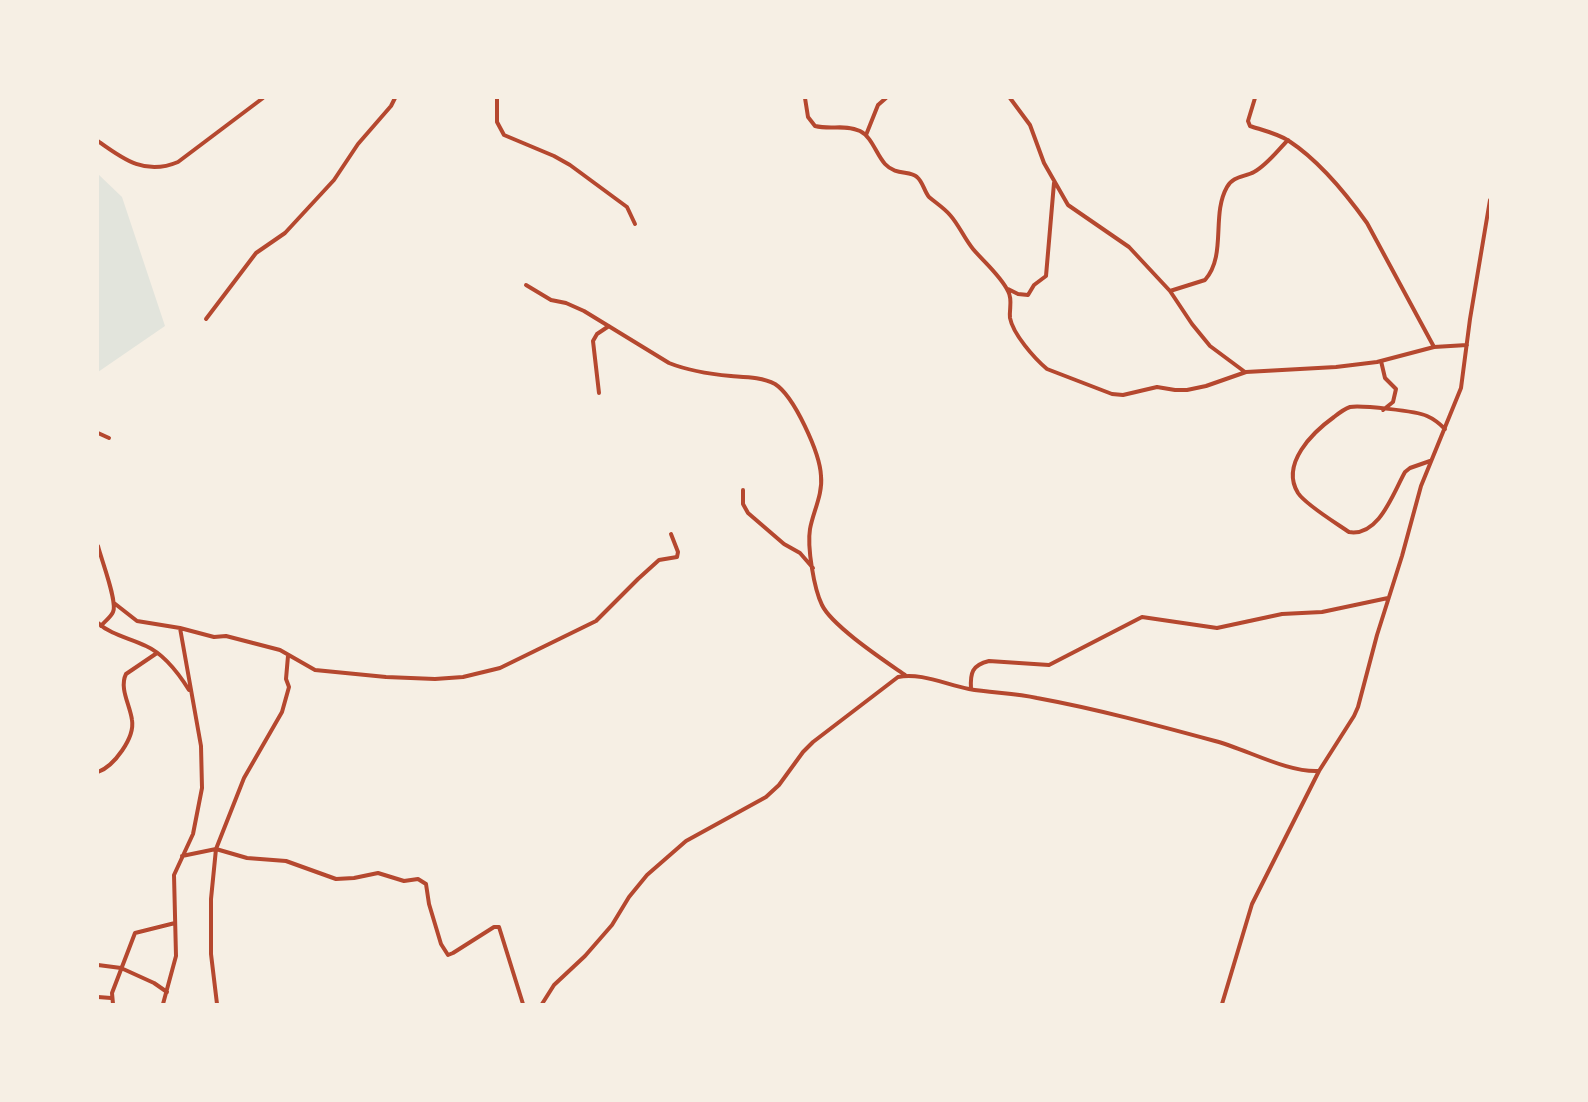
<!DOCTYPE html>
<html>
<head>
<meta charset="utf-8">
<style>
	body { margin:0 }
	#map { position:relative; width:1588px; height:1102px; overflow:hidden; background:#f6efe4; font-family:"PT Sans Narrow",sans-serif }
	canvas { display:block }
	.frame { position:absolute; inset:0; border:99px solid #f6efe4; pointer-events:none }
</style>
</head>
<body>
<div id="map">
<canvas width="1588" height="1102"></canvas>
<div class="frame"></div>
</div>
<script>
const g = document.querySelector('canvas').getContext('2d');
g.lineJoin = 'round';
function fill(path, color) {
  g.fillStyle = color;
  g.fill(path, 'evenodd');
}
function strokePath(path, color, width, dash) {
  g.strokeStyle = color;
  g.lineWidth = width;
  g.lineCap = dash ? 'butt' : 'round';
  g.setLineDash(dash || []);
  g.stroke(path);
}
const green = new Path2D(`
	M98 174 122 197 165 326 98 372Z`);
const minor = new Path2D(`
	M497 98V122L504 135 554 156 570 165 627 207 635 224
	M805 98 808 117 815 126C831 130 845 124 860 131 872 137 876 154 885 164 896 176 910 170 917 177 923 182 924 191 929 197 936 203 944 208 950 215 959 225 964 238 973 249 984 262 1000 275 1008 291 1013 300 1009 308 1010 318 1013 334 1034 358 1047 369L1112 394 1123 395 1157 387 1175 390H1187L1206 386 1246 372 1336 367 1377 362 1434 347 1467 345
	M1010 98 1030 125 1044 163 1068 205 1129 247 1170 291 1192 324 1210 346 1245 372
	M1255 98 1248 121 1250 126C1262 130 1279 134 1289 141 1318 160 1347 195 1367 223L1434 347
	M866 135 878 105 886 98
	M98 141C123 159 145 176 178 162L263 98
	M526 285 551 300 566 303 584 311 669 363C689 371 709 374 731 376 745 377 762 377 775 384 794 396 820 453 821 476 823 494 813 512 810 529 807 547 814 589 822 605 832 626 885 661 905 675
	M1008 289 1018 294 1028 295 1034 285 1046 276 1054 183
	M1170 291 1205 280C1227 255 1211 215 1227 187 1233 176 1245 177 1254 172 1267 165 1278 150 1288 140
	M206 319 256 253 285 233 334 180 358 144 391 106 395 98
	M1381 361 1385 378 1396 389 1393 402 1383 410
	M599 393 593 341 597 334 609 326
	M98 433 109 438
	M1430 461 1410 468 1405 472C1393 493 1379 537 1349 532 1336 523 1306 505 1298 493 1280 464 1313 432 1334 417 1339 413 1344 409 1350 407 1360 405 1417 411 1427 416 1434 419 1440 424 1445 429
	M743 490V504L748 513 784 544 800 553 813 568
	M98 546C101 559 118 602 113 612 111 617 104 622 101 626
	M114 603 137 621 180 628 214 637 226 636 280 650 315 670 386 677 435 679 463 677 500 668 596 621 638 579 659 560 677 557 678 552 671 534
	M98 623C111 635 130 638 146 646 164 654 179 674 189 690
	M971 689C970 673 972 665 989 661L1049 665 1142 617 1217 628 1282 614 1322 612 1388 598
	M98 772C114 766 135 738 132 720 130 705 119 688 126 674L157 653
	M182 856 216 849 247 858 286 861 336 879 354 878 378 873 404 881 418 879 426 884 429 904 441 944 448 955 453 953 494 927H499L523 1004
	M98 965 121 968 154 983 167 992
	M98 997 111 998
	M113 1004 112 993 135 933 175 923
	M163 1004 176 956 174 875 193 834 202 788 201 746 180 628
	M217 1004 211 954V899L216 849 244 778 282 712 289 687 286 679 288 656
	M542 1004 554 985 585 956 612 925 629 897 647 875 686 841 766 797 779 785 803 752 813 742 898 677C920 672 947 685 969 689 991 693 1015 693 1037 698 1097 709 1156 725 1215 741 1246 749 1288 773 1319 771
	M1222 1004 1252 904 1319 771 1354 716 1358 707 1377 635 1402 556 1421 486 1461 388 1470 319 1490 200`);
fill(green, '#e2e4dc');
strokePath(minor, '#b5482f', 4);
</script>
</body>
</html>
